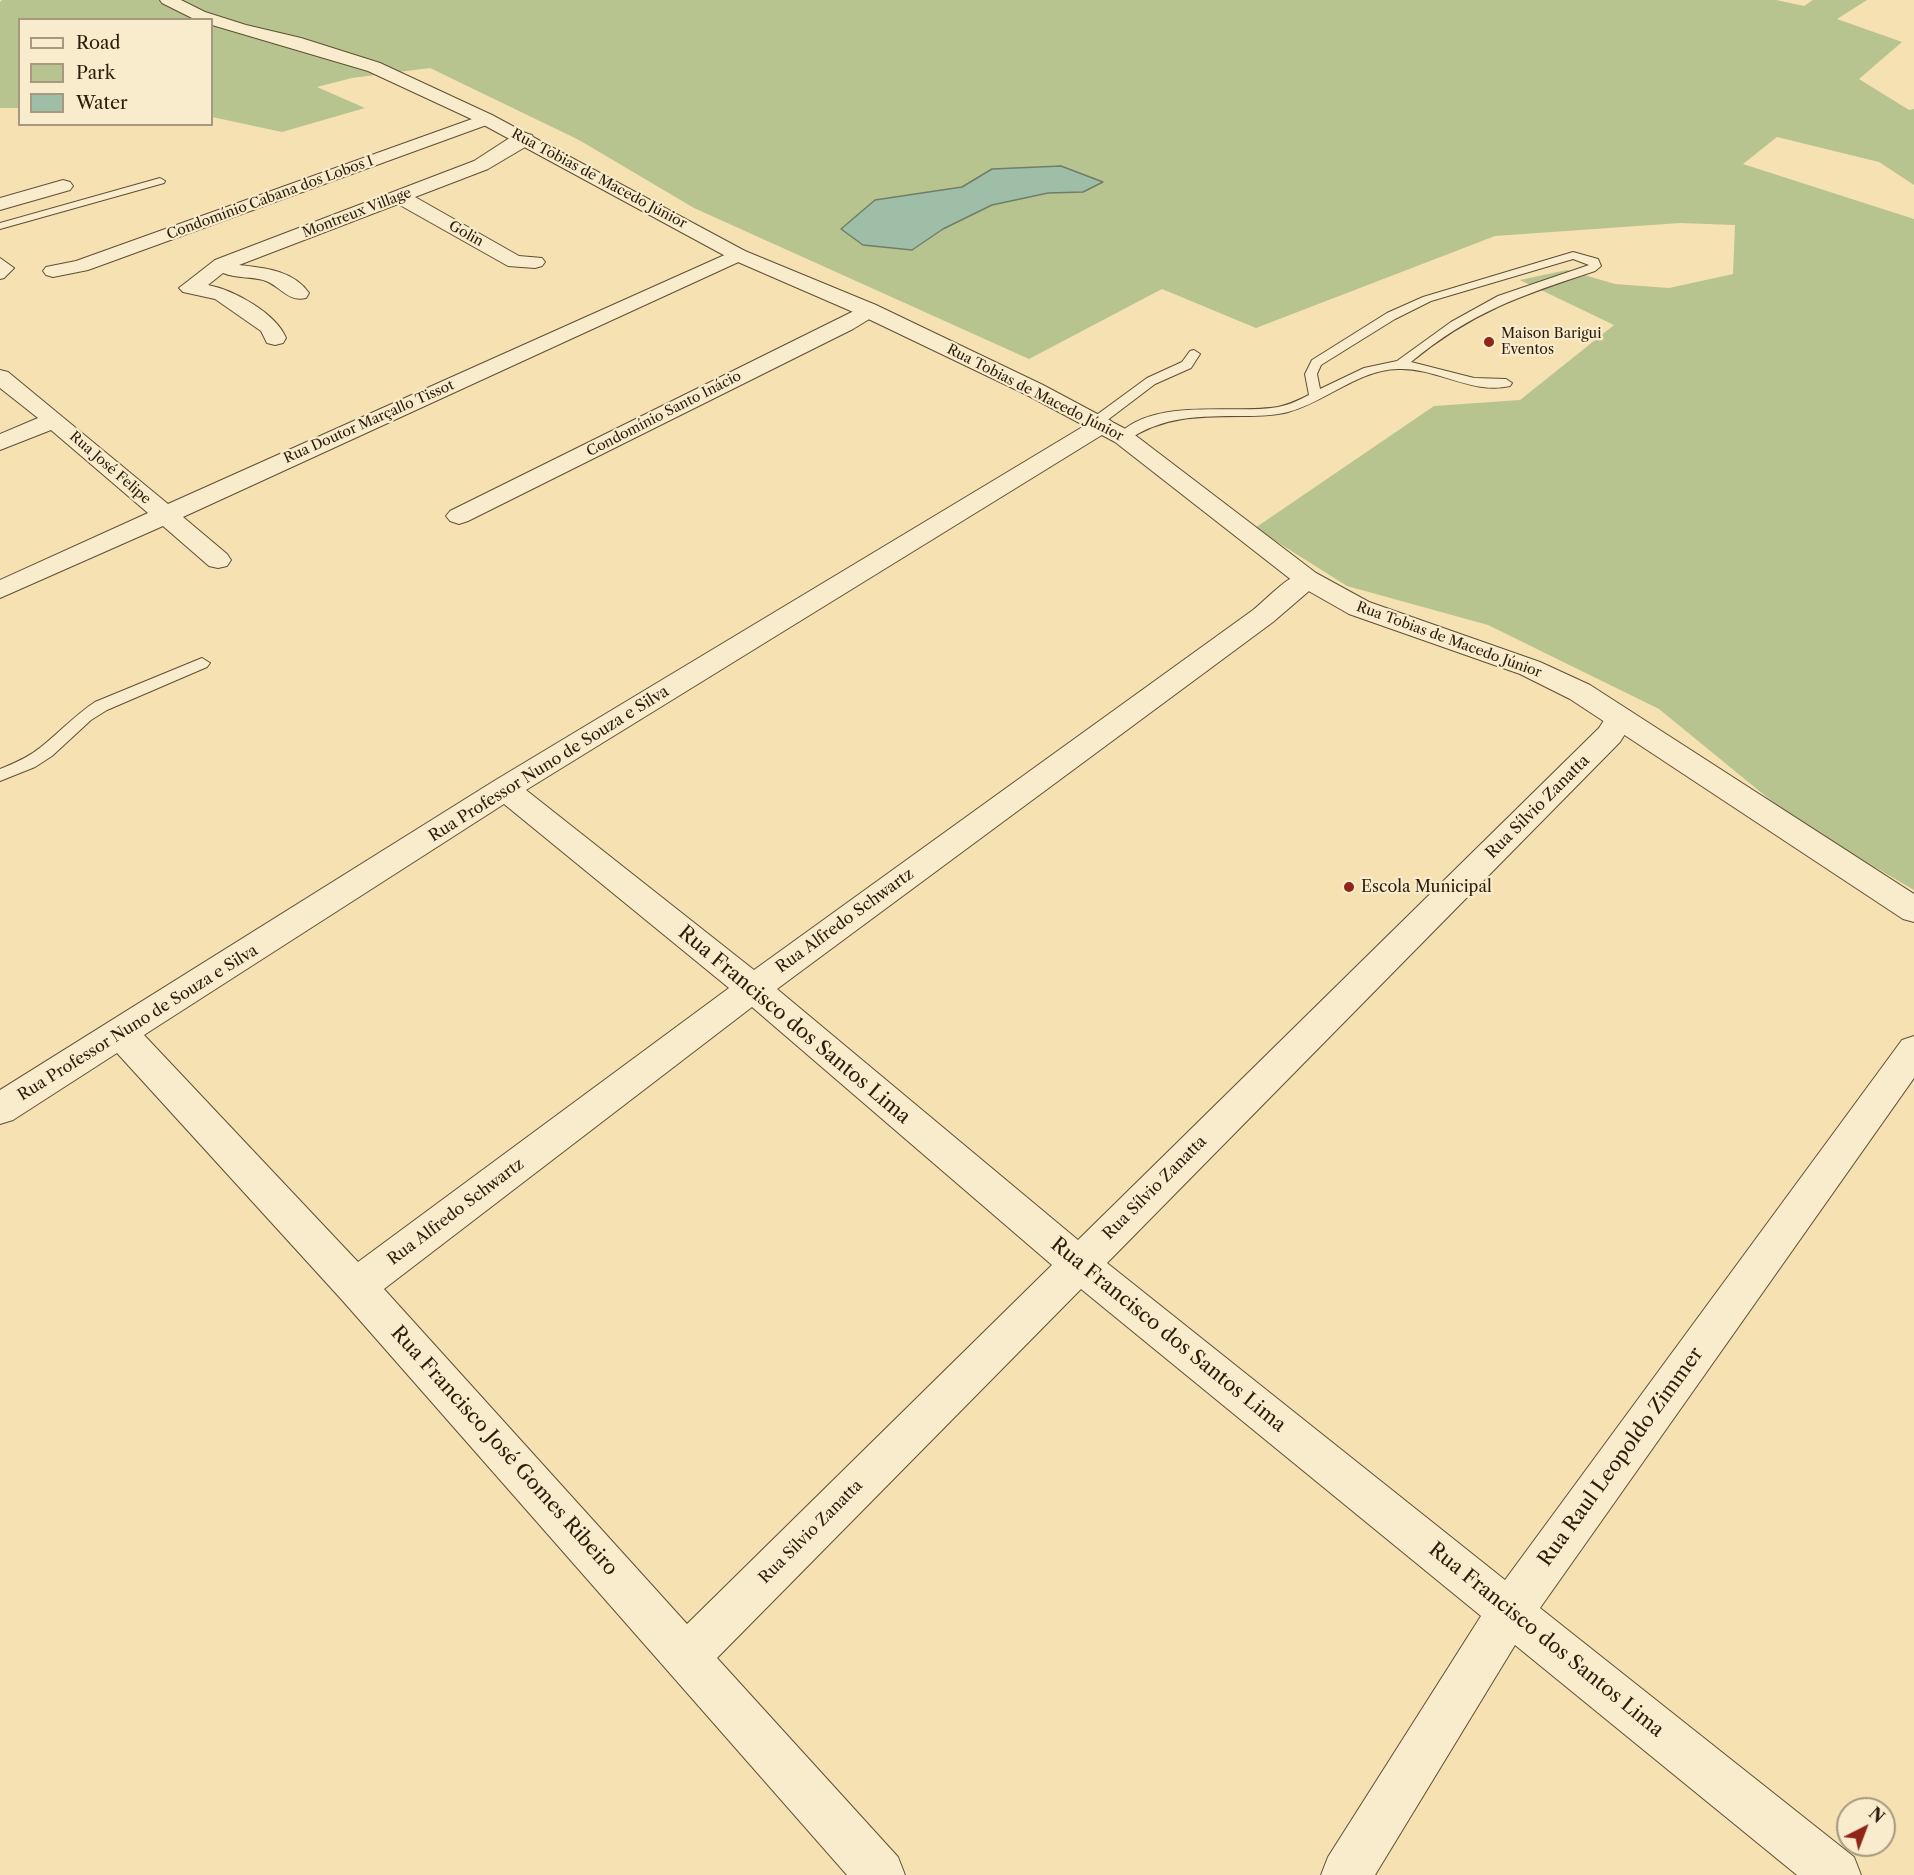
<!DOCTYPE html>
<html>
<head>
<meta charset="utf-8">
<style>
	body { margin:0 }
	#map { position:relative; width:1914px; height:1875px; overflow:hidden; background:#f6e1b2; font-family:"Libre Caslon Text",serif }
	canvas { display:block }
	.legend { position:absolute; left:18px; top:18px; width:195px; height:108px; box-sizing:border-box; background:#f9eccd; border:2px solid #a7997f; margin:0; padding:8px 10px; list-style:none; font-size:18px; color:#2c1d0a }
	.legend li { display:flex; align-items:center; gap:12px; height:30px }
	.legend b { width:30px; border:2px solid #a7997f }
	.north { position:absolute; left:1836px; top:1797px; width:60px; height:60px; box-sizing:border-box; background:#f9eccd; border:2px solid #a7997f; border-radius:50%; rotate:42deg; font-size:16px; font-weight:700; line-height:24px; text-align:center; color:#2c1d0a }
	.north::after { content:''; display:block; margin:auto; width:21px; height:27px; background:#8f2418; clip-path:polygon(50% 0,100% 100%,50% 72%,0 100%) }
</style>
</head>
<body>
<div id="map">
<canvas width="1914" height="1875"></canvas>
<ul class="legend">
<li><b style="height:8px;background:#f9eccd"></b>Road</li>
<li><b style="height:16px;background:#b8c48f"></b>Park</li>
<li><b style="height:16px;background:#9ebea7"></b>Water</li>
</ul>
<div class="north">N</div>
</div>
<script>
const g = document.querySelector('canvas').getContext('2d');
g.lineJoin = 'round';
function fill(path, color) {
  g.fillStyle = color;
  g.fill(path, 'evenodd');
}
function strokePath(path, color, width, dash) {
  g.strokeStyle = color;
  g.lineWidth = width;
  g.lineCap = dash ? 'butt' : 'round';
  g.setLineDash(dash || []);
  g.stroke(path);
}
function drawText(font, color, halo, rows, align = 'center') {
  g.font = font + ' "Libre Caslon Text",serif';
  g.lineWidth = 4.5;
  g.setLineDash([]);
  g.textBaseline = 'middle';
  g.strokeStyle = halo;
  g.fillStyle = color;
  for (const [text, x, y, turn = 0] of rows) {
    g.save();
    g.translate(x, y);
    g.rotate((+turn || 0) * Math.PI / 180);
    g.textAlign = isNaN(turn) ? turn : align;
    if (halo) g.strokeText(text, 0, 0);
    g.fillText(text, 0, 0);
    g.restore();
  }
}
const green = new Path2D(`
	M2 0H1776L1804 6 1813 0H1867L1837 19 1902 42 1859 79 1909 110 1914 109V185L1879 162 1777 137 1743 164 1914 219V890L1796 821 1659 709 1488 625 1347 586 1255 528 1434 406 1520 400 1614 325 1520 280 1567 270 1615 284 1669 288 1733 274 1735 225 1680 223 1495 236 1256 328 1162 289 1029 359 694 208 579 140 430 68 352 78 317 87 365 108 282 132 212 117V20H20L19 108H0V2Z`);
const water = new Path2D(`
	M1061 166 1103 182 1083 192 1048 193 992 205 943 229 912 250 863 245 841 229 875 200 962 187 992 169Z`);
const service = new Path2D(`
	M160 178 165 181 164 183 0 229V223Z
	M1573 252 1598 259 1601 266 1595 271C1522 295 1471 312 1411 362L1474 378 1506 379 1512 383 1510 386C1472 395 1436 367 1398 369 1357 370 1326 402 1288 412 1273 416 1257 416 1242 416 1200 416 1163 416 1128 440L1123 441 1116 437C1152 396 1232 415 1278 407 1289 405 1299 400 1309 395L1305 374 1312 360 1387 313 1423 297ZM1573 259 1589 265 1498 296 1451 322 1397 361 1364 368 1320 389 1317 374 1321 365 1395 319 1431 301Z
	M0 258 14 268 4 278 0 279Z
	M1194 350 1200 354 1191 368 1155 384 1101 425H1091L1090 422 1091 419 1147 378 1182 362 1190 351Z
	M202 658 210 663 207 667 107 710 91 720 52 756 35 767 0 781V769C15 763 29 757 41 747 60 732 75 715 95 702Z`);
const minor = new Path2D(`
	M486 114 492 115 495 119 492 123 88 270 53 277 46 275 43 271 46 267 76 261Z
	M525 133 532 135 534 139 532 143 488 169 415 197 519 256 542 258 545 262 542 266 535 268 508 266 398 204 239 265C264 268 293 270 309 293L306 298C288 302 281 287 266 281 253 276 237 279 223 273L208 285C234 290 276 313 286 338L283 343 275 345 267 343 261 331 215 299 183 292 179 288 215 260 474 161 508 139Z
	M63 180 70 182 73 186 70 190 0 210V198Z
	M738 249 745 251 748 255 745 259 183 517 227 554 231 560 227 566 218 568 209 566 163 526 0 598V580L148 513 51 430 0 450V434L38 418 0 388V370L8 372 168 504Z
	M868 304 876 305 879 310 876 315 853 329 468 521 459 524 450 521 446 516 450 511Z
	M1102 418 1110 420 1114 425 1110 430 526 790 754 970 1253 610C1271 596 1293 567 1316 573L1320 579 1316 585 1273 622 777 989 1078 1240 1599 728 1610 711 1620 708 1630 711 1635 718 1620 742 1107 1263 1505 1580 1902 1040 1914 1036V1078L1540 1608 1854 1857 1861 1875H1797L1515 1645 1375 1875H1321L1328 1857 1481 1616 1081 1289 717 1658 898 1857 905 1875H847L342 1300 117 1053 13 1120 0 1124V1090L494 781 1094 420ZM504 804 729 988 358 1262 144 1035ZM752 1007 1052 1265 687 1624 384 1289Z`);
const tertiary = new Path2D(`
	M160 0H181L205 12 246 25 301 38 380 63 492 115 745 251 876 305 1043 385 1131 432 1316 573 1369 602 1540 662 1590 685 1914 894V922L1903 919 1570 699 1520 674 1349 614 1298 585 1115 442 1027 395 860 315 731 259 480 123 368 71 212 25V20H196L162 3Z`);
const markers = [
	[1489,342,6,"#8f2418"],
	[1349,887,6,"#8f2418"]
];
const farStreetnames = [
	["Rua Tobias de Macedo Júnior",599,179,28],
	["Condomínio Cabana dos Lobos I",270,198,-20],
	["Montreux Village",357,213,-21],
	["Golin",466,234,29],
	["Rua Tobias de Macedo Júnior",1035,393,27],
	["Condomínio Santo Inácio",664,414,-27],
	["Rua Doutor Marçallo Tissot",369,422,-24],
	["Rua José Felipe",110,468,41],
	["Rua Tobias de Macedo Júnior",1449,640,20]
];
const farPoinames = [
	["Maison Barigui",1501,334],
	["Eventos",1501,350]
];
const streetNames = [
	["Rua Professor Nuno de Souza e Silva",549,764,-32],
	["Rua Sílvio Zanatta",1538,807,-45],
	["Rua Alfredo Schwartz",845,921,-36],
	["Rua Professor Nuno de Souza e Silva",138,1023,-32],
	["Rua Sílvio Zanatta",1155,1188,-45],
	["Rua Alfredo Schwartz",456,1212,-37],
	["Rua Sílvio Zanatta",811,1532,-45]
];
const poiNames = [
	["Escola Municipal",1361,887]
];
const nearStreetnames = [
	["Rua Francisco dos Santos Lima",794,1025,40],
	["Rua Francisco dos Santos Lima",1168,1335,39],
	["Rua Francisco José Gomes Ribeiro",504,1451,48],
	["Rua Raul Leopoldo Zimmer",1621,1457,-54],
	["Rua Francisco dos Santos Lima",1546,1640,39]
];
fill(green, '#b8c48f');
fill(water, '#9ebea7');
strokePath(water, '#707e68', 1.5);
strokePath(service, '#5e4e34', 2);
strokePath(minor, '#5e4e34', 2);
strokePath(tertiary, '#5e4e34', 2);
fill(service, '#f9eccd');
fill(minor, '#f9eccd');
fill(tertiary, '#f9eccd');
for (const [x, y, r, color] of markers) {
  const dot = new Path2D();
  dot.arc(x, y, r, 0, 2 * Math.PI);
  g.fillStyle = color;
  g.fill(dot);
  strokePath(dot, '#f9eccd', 2);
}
drawText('14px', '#2c1d0a', '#f9eccd', farStreetnames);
drawText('14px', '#2c1d0a', '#f9eccd', farPoinames, 'left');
drawText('16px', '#2c1d0a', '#f9eccd', streetNames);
drawText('16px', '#2c1d0a', '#f9eccd', poiNames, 'left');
drawText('20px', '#2c1d0a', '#f9eccd', nearStreetnames);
</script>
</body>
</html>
